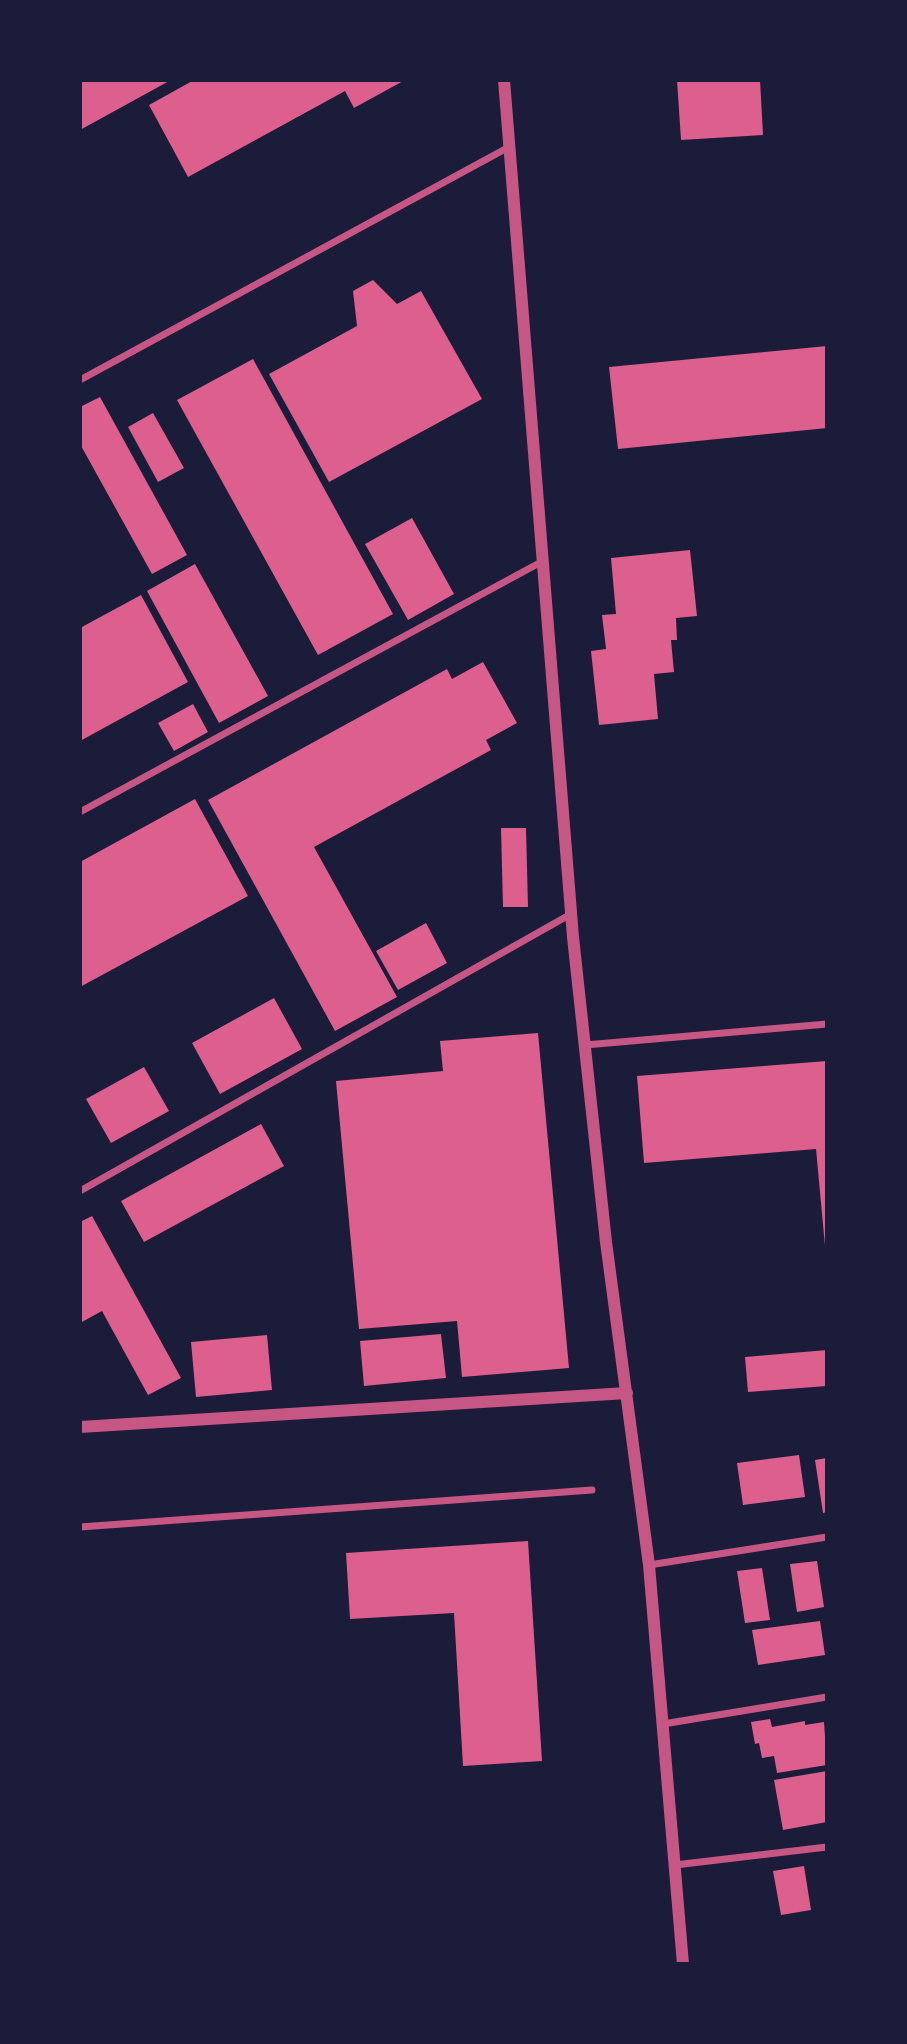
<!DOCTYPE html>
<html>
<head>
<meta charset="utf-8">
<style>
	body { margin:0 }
	#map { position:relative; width:907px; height:2044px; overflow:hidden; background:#1b1b3a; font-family:"Exo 2",sans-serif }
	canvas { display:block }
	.frame { position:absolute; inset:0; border:82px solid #1b1b3a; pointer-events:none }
</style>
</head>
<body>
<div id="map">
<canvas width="907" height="2044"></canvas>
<div class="frame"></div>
</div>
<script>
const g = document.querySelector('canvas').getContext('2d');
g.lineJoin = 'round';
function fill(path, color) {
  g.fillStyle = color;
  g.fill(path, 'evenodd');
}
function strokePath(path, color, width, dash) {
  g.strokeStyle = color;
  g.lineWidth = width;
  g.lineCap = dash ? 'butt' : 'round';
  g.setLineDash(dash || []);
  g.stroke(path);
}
const building = new Path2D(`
	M80 80H171L80 130Z
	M194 80H405L354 108 345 91 188 177 149 105Z
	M677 80H760L763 135 681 140Z
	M373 280 397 304 421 291 482 399 329 482 269 374 357 326 353 291Z
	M827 346V428L618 449 609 367Z
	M253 359 393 614 318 655 177 400Z
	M100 397 187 555 152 574 80 444V407Z
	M153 413 184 468 158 482 128 427Z
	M412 518 454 594 408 620 365 544Z
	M690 550 697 616 676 618 677 640H671L674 672 654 674 658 719 599 725 591 651 606 649 602 615 616 614 611 558Z
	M195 564 268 696 219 723 147 591Z
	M141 595 188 682 80 741V628Z
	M483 662 517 723 486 740 491 750 314 847 397 997 335 1031 208 800 447 669 452 679Z
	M193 704 208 732 174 751 158 723Z
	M195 799 248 896 80 987V862Z
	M501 828H526L528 907H503Z
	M426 923 447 963 398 990 376 951Z
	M274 998 302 1049 220 1094 192 1043Z
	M538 1033 569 1368 462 1377 457 1321 359 1329 336 1081 443 1071 440 1041Z
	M827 1061V1246H825L816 1149 644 1163 637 1076Z
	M144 1067 169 1111 111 1143 86 1099Z
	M261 1124 284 1166 144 1242 121 1201Z
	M92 1216 181 1378 148 1395 102 1311 80 1323V1222Z
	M441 1334 446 1378 364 1386 360 1341Z
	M267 1335 272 1390 196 1397 191 1342Z
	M827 1350V1386L748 1392 745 1357Z
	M799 1455 805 1497 743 1505 737 1463Z
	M827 1458V1512L823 1513 815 1460Z
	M528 1541 542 1761 463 1766 454 1613 350 1619 346 1553Z
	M817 1561 824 1607 797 1612 790 1564Z
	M762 1568 770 1620 745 1623 737 1571Z
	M820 1621 825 1655 758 1665 752 1630Z
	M770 1719 772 1727 805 1721V1725L824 1722 827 1765 777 1773 774 1756 762 1758 759 1743 755 1744 751 1722Z
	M827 1771V1822L783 1830 774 1780Z
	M804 1866 811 1910 781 1915 773 1871Z`);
const minor = new Path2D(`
	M80 380 509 147
	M80 812 543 561
	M585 1045 827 1024
	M80 1191 571 914
	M80 1527 592 1490
	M649 1565 827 1537
	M663 1724 827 1697
	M675 1865 827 1847`);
const tertiary = new Path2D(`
	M504 80 573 937 606 1242 649 1565 683 1964
	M80 1427 627 1393`);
fill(building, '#dd5f8e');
strokePath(minor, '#c65784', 7);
strokePath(tertiary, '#c65784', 12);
</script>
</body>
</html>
